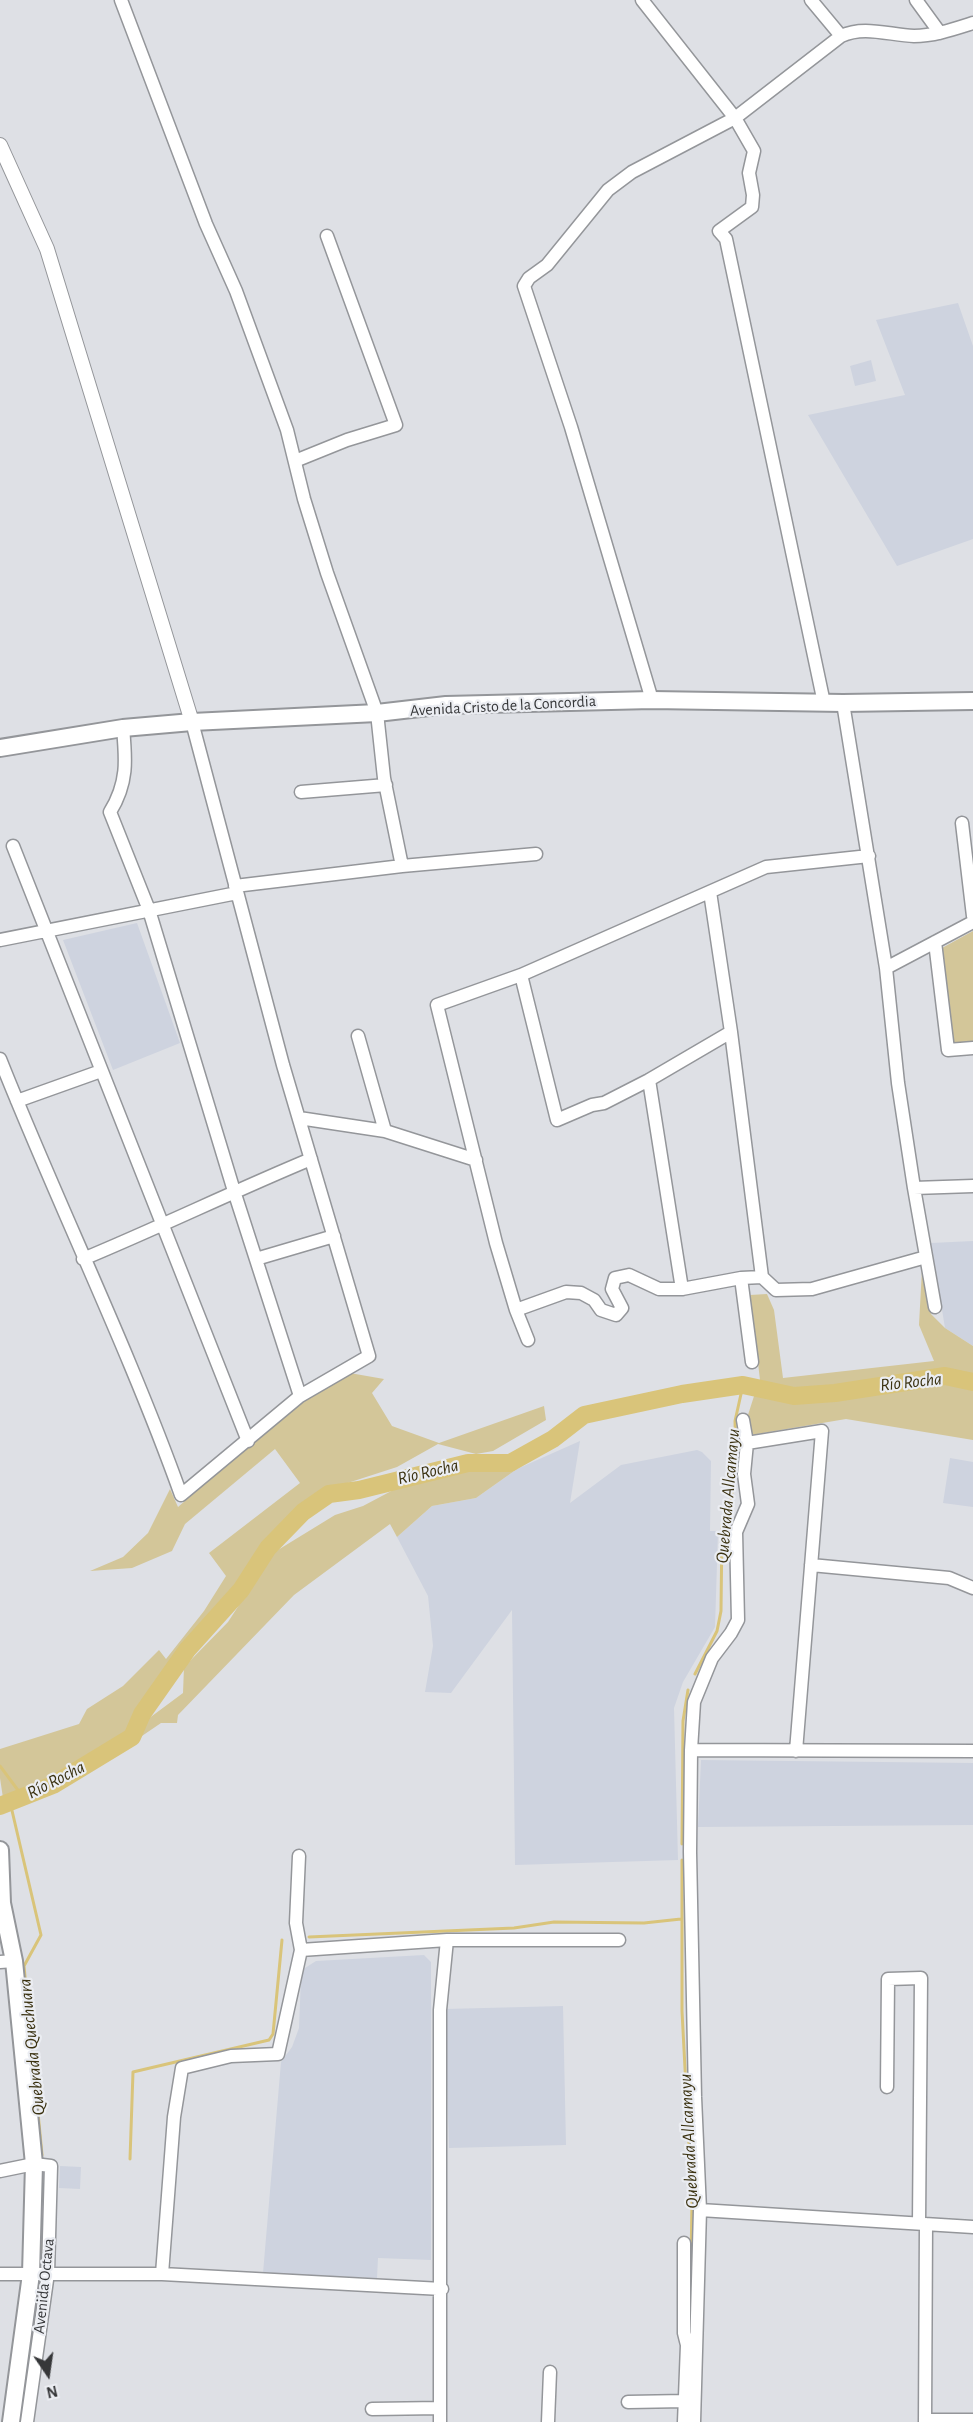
<!DOCTYPE html>
<html>
<head>
<meta charset="utf-8">
<style>
	body { margin:0 }
	#map { position:relative; width:973px; height:2422px; overflow:hidden; background:#dee0e5; font-family:"Alegreya Sans",sans-serif }
	canvas { display:block }
	.north { position:absolute; left:18px; top:2344px; width:60px; height:60px; -webkit-text-stroke:4px #ebedf2; paint-order:stroke; rotate:167deg; font-size:16px; font-weight:700; line-height:24px; text-align:center; color:#363739 }
	.north::after { content:''; display:block; margin:auto; width:21px; height:27px; background:#363739; clip-path:polygon(50% 0,100% 100%,50% 72%,0 100%) }
</style>
</head>
<body>
<div id="map">
<canvas width="973" height="2422"></canvas>
<div class="north">N</div>
</div>
<script>
const g = document.querySelector('canvas').getContext('2d');
g.lineJoin = 'round';
function fill(path, color) {
  g.fillStyle = color;
  g.fill(path, 'evenodd');
}
function strokePath(path, color, width, dash) {
  g.strokeStyle = color;
  g.lineWidth = width;
  g.lineCap = dash ? 'butt' : 'round';
  g.setLineDash(dash || []);
  g.stroke(path);
}
function drawText(font, color, halo, rows, align = 'center') {
  g.font = font + ' "Alegreya Sans",sans-serif';
  g.lineWidth = 4.5;
  g.setLineDash([]);
  g.textBaseline = 'middle';
  g.strokeStyle = halo;
  g.fillStyle = color;
  for (const [text, x, y, turn = 0] of rows) {
    g.save();
    g.translate(x, y);
    g.rotate((+turn || 0) * Math.PI / 180);
    g.textAlign = isNaN(turn) ? turn : align;
    if (halo) g.strokeText(text, 0, 0);
    g.fillText(text, 0, 0);
    g.restore();
  }
}
const built = new Path2D(`
	M958 303 973 346V539L897 566 808 415 905 395 876 320Z
	M871 360 876 381 855 386 850 366Z
	M137 923 180 1043 113 1070 63 940Z
	M973 1241V1346L945 1328 931 1243Z
	M580 1441 570 1503 621 1465 697 1450 702 1452 711 1461 710 1531H718L715 1627 683 1682 674 1708 678 1860 515 1865 512 1610 451 1693 425 1692 433 1646 428 1596 397 1537 432 1506 476 1498 517 1469Z
	M950 1458 973 1462V1507L943 1503Z
	M701 1760 973 1763V1825L698 1827Z
	M424 1955 431 1962V2260L378 2258 377 2278 263 2273 281 2062 292 2047 299 2028 301 1977 305 1968 316 1961Z
	M563 2006 566 2145 449 2148 445 2009Z
	M60 2166 81 2167 80 2189 59 2188Z`);
const green = new Path2D(`
	M973 931V1043L956 1045 951 1039 942 948Z
	M922 1269 931 1314 945 1328 973 1346V1376L943 1370 817 1389 793 1390 760 1380 750 1295 767 1294 774 1310 783 1378 934 1361 919 1325Z
	M344 1372 384 1379 372 1393 392 1426 439 1443 544 1406 546 1420 493 1451 476 1454 438 1444 397 1467 329 1489 300 1505 264 1543 234 1586 166 1667 135 1713 126 1734 49 1780 3 1798 0 1778V1749L79 1724 87 1709 123 1686 159 1650 166 1659 204 1611 226 1576 209 1553 300 1483 275 1449 185 1524 172 1551 132 1568 90 1571 123 1557 148 1533 170 1489 178 1507 288 1411Z
	M947 1381 973 1386V1440L846 1419 751 1435 747 1418 755 1393 798 1401Z
	M517 1469 476 1498 432 1506 397 1537 390 1524 294 1595 178 1715 177 1723H161L139 1738 148 1719 183 1693 184 1667 228 1622 273 1553 335 1515 363 1506 397 1488 466 1470Z`);
const stream = new Path2D(`
	M695 1674 717 1631 721 1611 722 1526 730 1509 736 1455 735 1421 743 1385
	M0 1766 23 1797
	M10 1802 41 1935 24 1966 42 2155
	M682 1844 683 1721 688 1690
	M682 1860V2011L692 2202 690 2318
	M309 1937 514 1928 554 1922 644 1923 681 1919
	M130 2159 133 2072 269 2040 273 2034 282 1940
	M40 2229 41 2260`);
const river = new Path2D(`
	M0 1806 53 1785 132 1737 142 1714 187 1650 241 1590 268 1548 303 1512 329 1494 359 1490 468 1463H510L553 1439 584 1415 682 1394 743 1385 794 1396 835 1393 945 1376 973 1382`);
const minor = new Path2D(`
	M121 0 206 224 236 291 287 430 304 499 327 573 377 713 384 778 402 866
	M642 0 735 118 754 151 749 173 753 195 752 207 719 231 726 239 824 703
	M811 0 841 36
	M916 0 940 33
	M295 461 347 440 396 425 327 236
	M652 700 571 427 524 286 529 278 547 265 608 190 632 172 735 118 841 36C864 25 889 35 914 36 934 36 954 29 973 23
	M843 703 886 968 898 1083 914 1188 935 1307
	M123 728C126 760 128 783 110 812L149 910 234 1191 300 1396
	M301 792 386 785
	M962 823 973 916
	M13 846 248 1441
	M235 886 402 866 536 854
	M710 892 731 1032 762 1277 741 1278 752 1362
	M0 940 237 893
	M935 942 948 1050 973 1048
	M886 968 973 922
	M521 975 557 1120 592 1105 604 1103 649 1080 731 1032
	M358 1036 385 1131
	M0 1059C58 1205 128 1347 181 1495L300 1396 369 1356 283 1065 192 722
	M649 1080 682 1289
	M17 1101 101 1071
	M299 1118 385 1131 476 1160
	M914 1188 973 1186
	M83 1259C160 1227 234 1191 311 1159
	M256 1259 334 1236
	M762 1277 776 1290 812 1289 926 1257
	M516 1310 566 1292 581 1293 594 1300 601 1310 616 1315 622 1308 612 1289 615 1278 629 1275 659 1289H682L741 1278
	M528 1340 516 1310 496 1243 437 1005 521 975 766 867 869 856
	M747 1443 822 1431 796 1751
	M811 1565 949 1578 973 1588
	M691 1750 973 1751
	M301 1950 447 1940H619
	M0 1962 14 1961
	M887 2087 888 1979 921 1978 919 2223
	M0 2171 34 2164 51 2166 48 2273 27 2422
	M700 2210 973 2227
	M0 2274H162L442 2289
	M162 2274 174 2117 182 2068 231 2056 278 2054 301 1950 296 1923 299 1856
	M628 2402 685 2401
	M372 2409 440 2408
	M925 2420H973
	M440 2422V2010L447 1940
	M548 2422 550 2372
	M684 2422 687 2345 684 2333V2243
	M694 2422 700 2210 695 2097 690 1852 691 1750 694 1702 712 1658 731 1633 738 1620 736 1532 748 1504 744 1474 747 1443 743 1420
	M925 2422 926 2224`);
const tertiary = new Path2D(`
	M0 145 47 249 192 722`);
const secondary = new Path2D(`
	M0 748 123 728 192 722 377 713 446 705 652 700 843 703 973 701
	M0 1850 2 1903 14 1961 34 2164 31 2274 11 2422`);
const streetNames = [
	["Avenida Cristo de la Concordia",503,706,-3],
	["Avenida Octava",44,2286,-84]
];
const waterNames = [
	["Río Rocha",911,1382,-6],
	["Río Rocha",428,1472,-13],
	["Quebrada Allcamayu",728,1496,-85],
	["Río Rocha",56,1780,-27],
	["Quebrada Quechuara",32,2047,-96],
	["Quebrada Allcamayu",689,2141,-93]
];
fill(built, '#ced3df');
fill(green, '#d3c699');
strokePath(stream, '#d9c47a', 3);
strokePath(river, '#d9c47a', 18);
strokePath(minor, '#94969a', 15);
strokePath(tertiary, '#94969a', 16);
strokePath(secondary, '#94969a', 20);
strokePath(minor, '#fff', 12);
strokePath(tertiary, '#fff', 14);
strokePath(secondary, '#fff', 16);
drawText('16px', '#363739', '#ebedf2', streetNames);
drawText('italic 18px', '#3b3211', '#ebedf2', waterNames);
</script>
</body>
</html>
